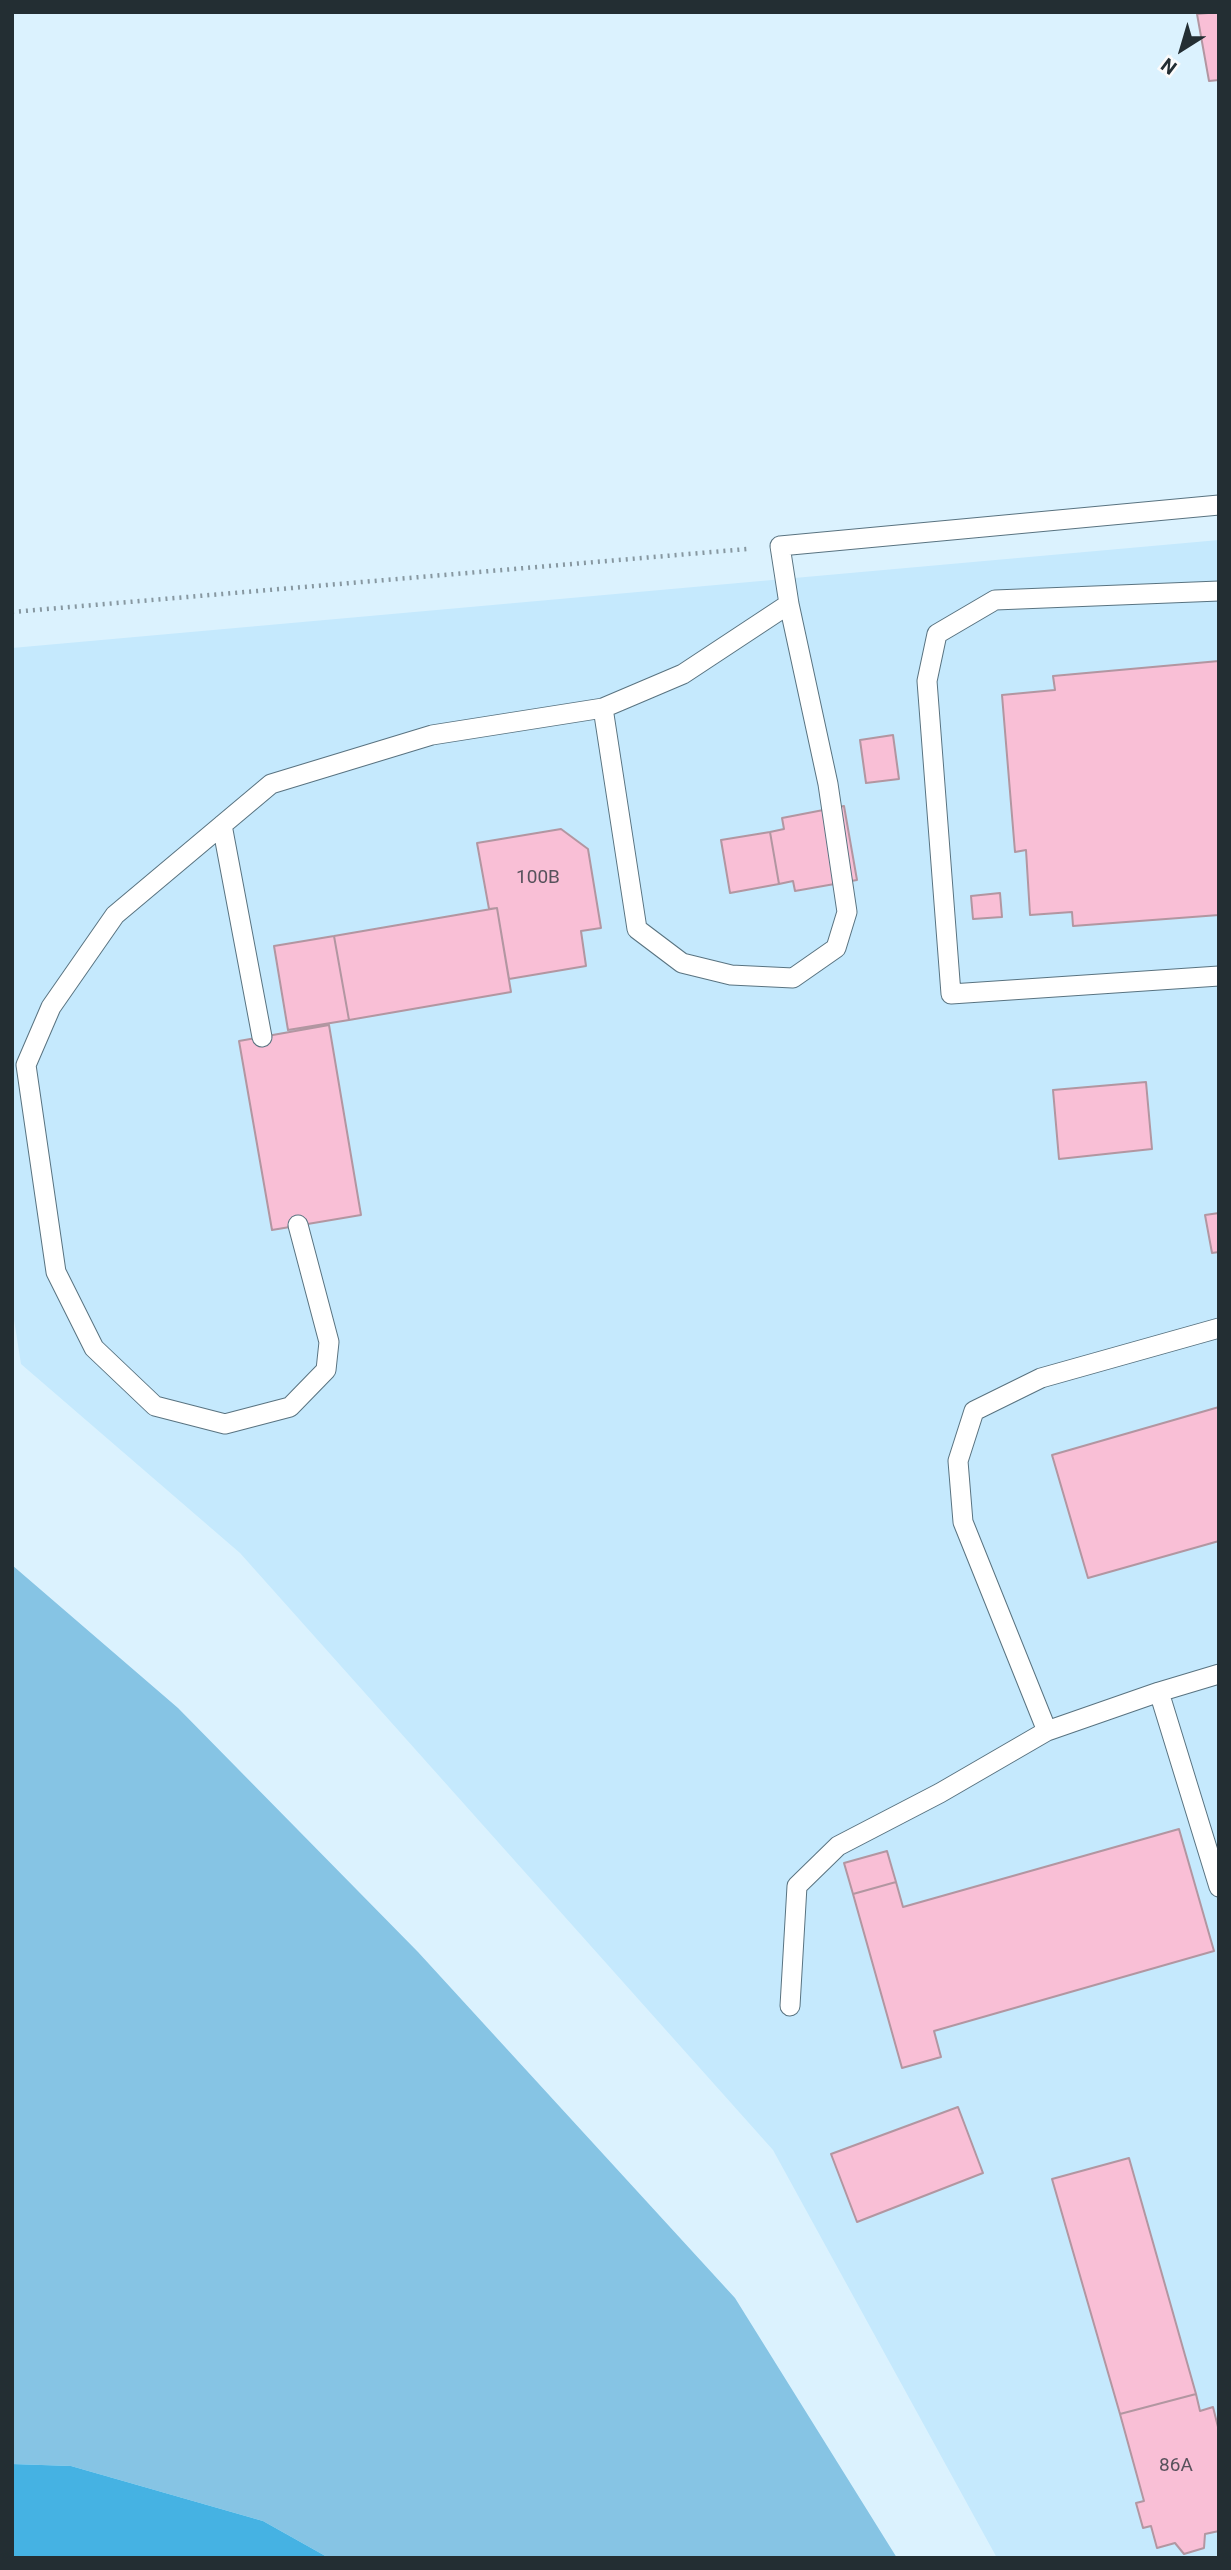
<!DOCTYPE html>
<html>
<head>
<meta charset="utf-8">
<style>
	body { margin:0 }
	#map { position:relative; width:1231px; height:2570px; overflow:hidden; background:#dbf2fe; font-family:Roboto,sans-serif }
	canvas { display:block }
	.frame { position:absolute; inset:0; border:14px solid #232e33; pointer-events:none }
	.north { position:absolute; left:1147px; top:14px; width:70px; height:70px; -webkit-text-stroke:5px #fbfbfb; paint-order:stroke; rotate:217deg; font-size:19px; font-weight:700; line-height:28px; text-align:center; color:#232e33 }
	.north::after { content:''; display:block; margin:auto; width:24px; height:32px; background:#232e33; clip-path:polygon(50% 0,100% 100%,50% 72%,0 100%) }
</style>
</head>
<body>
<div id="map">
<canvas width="1231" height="2570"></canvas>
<div class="frame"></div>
<div class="north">N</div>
</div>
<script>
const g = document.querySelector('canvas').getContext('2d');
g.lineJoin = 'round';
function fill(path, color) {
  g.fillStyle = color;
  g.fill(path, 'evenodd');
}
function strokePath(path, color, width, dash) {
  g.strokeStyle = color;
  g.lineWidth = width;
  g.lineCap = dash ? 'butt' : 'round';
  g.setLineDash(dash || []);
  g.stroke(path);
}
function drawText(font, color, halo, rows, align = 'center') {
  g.font = font + ' Roboto,sans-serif';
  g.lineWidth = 5;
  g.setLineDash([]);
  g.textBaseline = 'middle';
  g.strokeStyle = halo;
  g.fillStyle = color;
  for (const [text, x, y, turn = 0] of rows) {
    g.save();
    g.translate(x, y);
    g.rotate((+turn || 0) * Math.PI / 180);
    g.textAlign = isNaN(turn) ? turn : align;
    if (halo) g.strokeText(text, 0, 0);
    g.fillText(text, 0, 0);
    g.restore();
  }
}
const built = new Path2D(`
	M1219 540V2558H997L773 2150 240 1553 21 1364 12 1307V648Z`);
const green = new Path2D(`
	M12 1565 178 1708 418 1952 735 2298 897 2558H329L263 2521 71 2466 12 2464Z`);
const water = new Path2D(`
	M12 2464 71 2466 263 2521 329 2558H12Z`);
const building = new Path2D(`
	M1219 12V80L1209 81 1197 14Z
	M1219 661V915L1073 926 1072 912 1030 915 1026 850 1015 852 1002 695 1055 690 1053 676Z
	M893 735 899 779 866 783 860 740Z
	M844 806 857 880 795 891 793 881 779 884 770 832 784 829 782 818Z
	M561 829 588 849 601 928 581 931 586 966 509 979 497 908 489 909 477 843Z
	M770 832 779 884 730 893 721 840Z
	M1000 893 1002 917 973 919 971 896Z
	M497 908 511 992 349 1020 334 936Z
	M334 936 349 1020 288 1030 274 946Z
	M329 1025 361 1215 272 1230 239 1041Z
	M1146 1082 1152 1149 1059 1159 1053 1090Z
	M1219 1213V1252L1212 1253 1205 1215Z
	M1219 1407V1541L1088 1578 1052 1455Z
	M1179 1829 1214 1951 934 2031 941 2057 902 2068 853 1894 896 1882 903 1907Z
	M887 1851 896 1882 853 1894 844 1863Z
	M958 2107 983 2173 857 2222 831 2154Z
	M1129 2158 1196 2394 1120 2414 1052 2179Z
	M1196 2394 1200 2411 1213 2407 1219 2431V2531L1205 2534 1204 2548 1184 2554 1175 2543 1157 2548 1151 2526 1143 2528 1136 2503 1144 2501 1120 2414Z`);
const path = new Path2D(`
	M12 612 747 549`);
const service = new Path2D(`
	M1219 591 995 600 937 634 927 681 951 994 1219 976
	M789 604 683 674 603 708 637 929 682 963 731 975 793 978 836 948 847 912 828 784 789 604 780 546 1219 505
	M222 825 262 1037
	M298 1225 329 1342 326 1370 290 1407 225 1424 155 1406 94 1348 56 1272 26 1065 51 1007 115 915 271 784 432 735 603 708
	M1159 1692 1219 1887
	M1047 1731 963 1522 958 1461 974 1411 1041 1378 1219 1328
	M790 2006 797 1886 838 1846 940 1793 1047 1731 1159 1692 1219 1674`);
const numberNames = [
	["100B",538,878],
	["86A",1176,2466]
];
fill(built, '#c5e9fd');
fill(green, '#86c4e4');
fill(water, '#45b2e3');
fill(building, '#f9bfd6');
strokePath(building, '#b296a1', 2);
strokePath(service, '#597380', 21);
strokePath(path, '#8798a1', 4.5, [2, 5]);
strokePath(service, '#fff', 19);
drawText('19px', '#58525c', null, numberNames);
</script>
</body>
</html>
